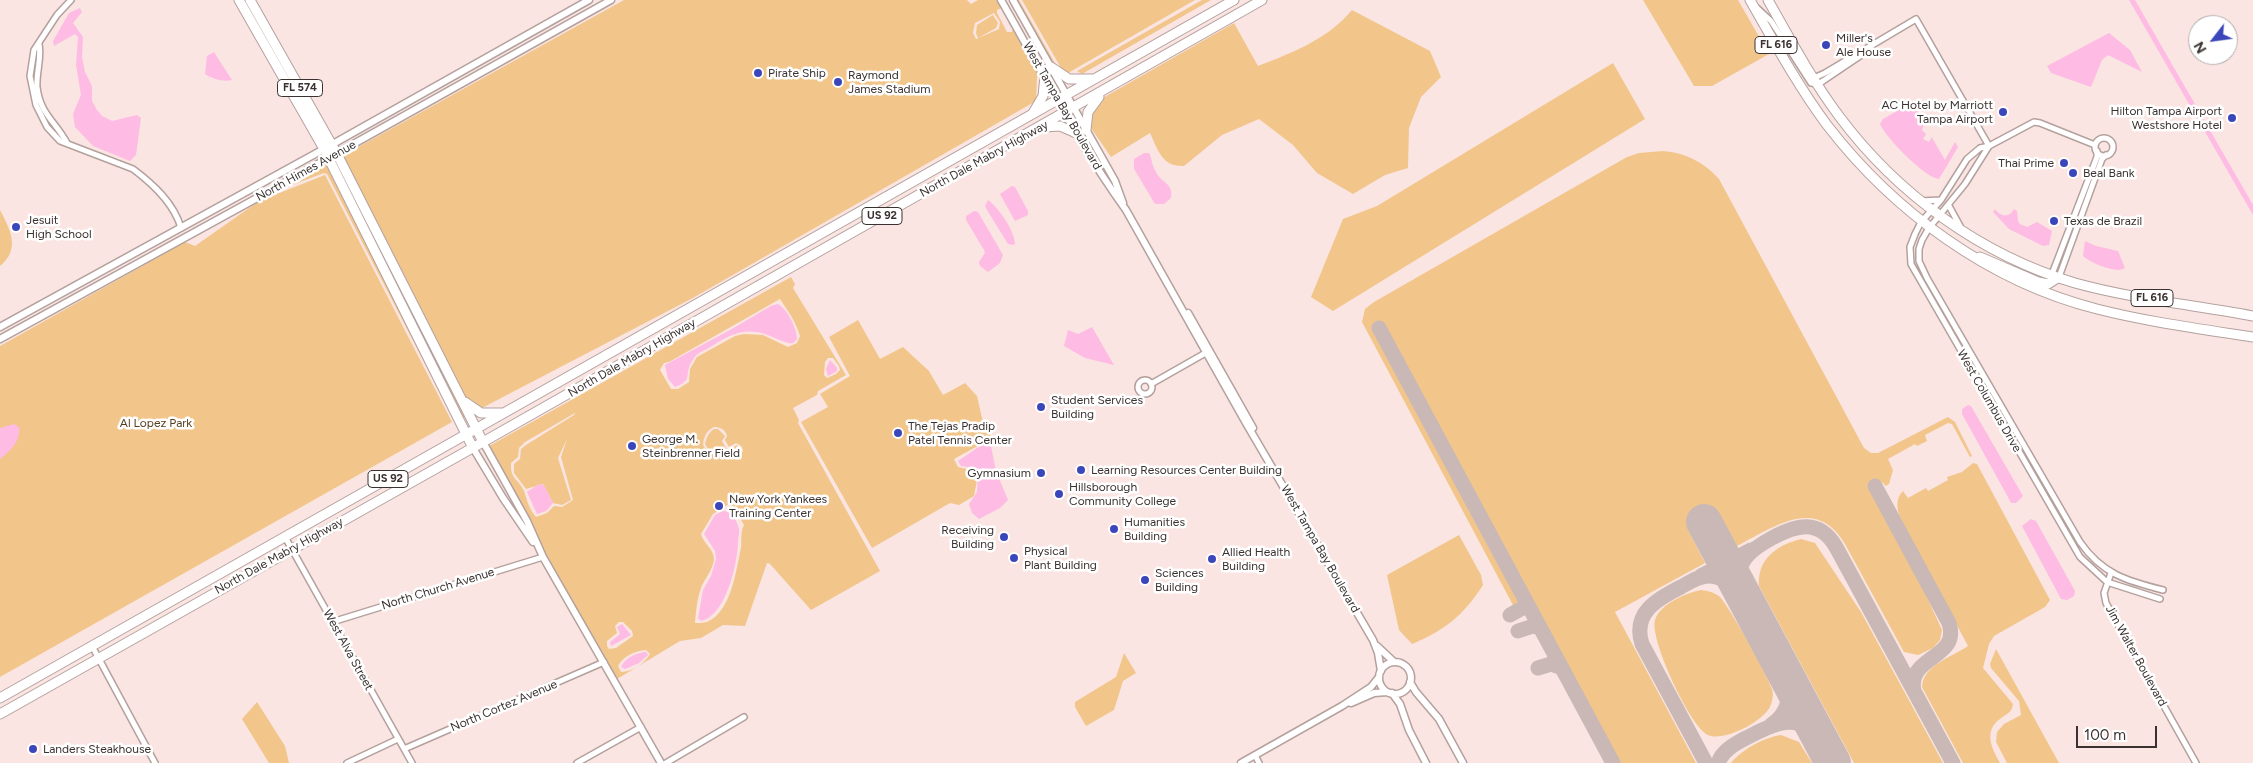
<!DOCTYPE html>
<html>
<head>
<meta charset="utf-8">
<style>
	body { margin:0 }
	#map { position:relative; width:2253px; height:763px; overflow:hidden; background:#fae5e2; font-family:Figtree,sans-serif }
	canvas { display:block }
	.north { position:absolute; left:2188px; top:15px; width:50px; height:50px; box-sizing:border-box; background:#fff; border:1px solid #b0adad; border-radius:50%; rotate:240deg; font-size:14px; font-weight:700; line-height:20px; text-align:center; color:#3a3231 }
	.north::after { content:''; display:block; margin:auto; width:18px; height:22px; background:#3b46ba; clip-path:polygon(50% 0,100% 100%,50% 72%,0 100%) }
	.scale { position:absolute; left:2076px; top:726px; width:81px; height:22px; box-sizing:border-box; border:2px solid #3a3231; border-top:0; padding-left:6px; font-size:15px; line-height:18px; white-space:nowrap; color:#3a3231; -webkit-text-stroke:4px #fff; paint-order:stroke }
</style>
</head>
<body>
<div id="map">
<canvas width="2253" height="763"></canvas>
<div class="north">N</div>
<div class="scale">100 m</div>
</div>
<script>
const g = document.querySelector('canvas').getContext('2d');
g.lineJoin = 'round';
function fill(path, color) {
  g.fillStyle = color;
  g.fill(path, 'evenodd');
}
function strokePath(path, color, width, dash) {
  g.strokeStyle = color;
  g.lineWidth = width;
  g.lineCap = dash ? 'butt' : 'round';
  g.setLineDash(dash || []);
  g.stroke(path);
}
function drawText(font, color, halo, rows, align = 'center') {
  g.font = font + ' Figtree,sans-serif';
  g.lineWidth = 5;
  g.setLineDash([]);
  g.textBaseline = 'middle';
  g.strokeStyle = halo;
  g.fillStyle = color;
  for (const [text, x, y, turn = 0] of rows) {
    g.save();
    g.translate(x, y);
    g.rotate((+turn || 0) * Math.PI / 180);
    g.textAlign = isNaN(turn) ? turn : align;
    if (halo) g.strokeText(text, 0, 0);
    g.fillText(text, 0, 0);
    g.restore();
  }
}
const green = new Path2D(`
	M624 0H967L971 4 978 0H997L1002 8 997 10V13L1007 32H1012L1013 27 1040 74 1037 76 1036 101 691 299 480 409 465 396 342 156ZM994 13 1000 22 999 29 976 39 973 33 975 23Z
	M1016 0H1019L1056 65H1053Z
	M1022 0H1195L1068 73 1061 68Z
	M1202 0H1211L1082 74 1077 71Z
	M1643 0H1738L1769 54 1712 86H1694Z
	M1352 10 1430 51 1441 77 1421 97 1409 128 1408 168 1385 175 1353 194 1317 173 1293 145 1259 119 1222 135 1184 166C1162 167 1158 150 1150 133L1111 157 1091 128 1090 116 1101 99 1234 23 1258 66C1292 53 1328 39 1352 10Z
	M993 15 998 23 996 28 978 38 976 33 977 25Z
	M1613 63 1645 119 1333 311 1311 297 1343 219 1377 206Z
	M1663 151C1686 153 1704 162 1719 179L1864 448 1871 453H1878L1948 417 1955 422 1972 456 1970 457 1952 424 1948 423 1925 435 1927 441 1917 446 1915 444 1888 459 1893 470 1889 484 1886 486 1882 482 1870 489 1925 593 1942 630 1940 640 1933 648 1918 655 1904 652 1845 544C1816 495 1774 527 1737 546L1719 514 1688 530 1705 563 1615 612 1696 763H1619L1383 325 1375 330 1519 599 1518 605 1514 607 1362 322 1365 309 1374 302 1627 157 1639 153Z
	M337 159 466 416 462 419 334 161Z
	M328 164 456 422H455L327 174 324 173 284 188Z
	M325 175 452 422 0 677V346L185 242 195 246 259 201Z
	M0 210C10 229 21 249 0 266Z
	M791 277 795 284 793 288 846 375 818 391 817 395 793 408 799 420 798 423 880 571 811 610 770 564 767 563 745 626 723 625 701 638 680 641 617 679 546 555 528 517 489 446ZM780 299C788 311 796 322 800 336L797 343 788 347 763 335 744 334 735 336 697 357 690 369 689 382 678 389H671L660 370 664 363 669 362ZM828 358H833L839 366 840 370 836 374 827 378 824 375 825 362ZM575 413 574 415 526 445 521 449 520 459 514 464V473L526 489 543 484 553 503 562 505 571 500 558 458 567 439 561 457 573 500 562 507 554 506 547 513 536 517C529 509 527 500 524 491 519 479 510 480 511 463L518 457 519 448 525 442ZM714 427C720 427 725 429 727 436L725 440 729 447 736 443 741 446 743 450 741 456 734 458C724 454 698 454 704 439 706 433 708 430 714 427ZM727 505 733 506 744 525C740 533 742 540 741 548 736 571 731 612 707 622 703 623 699 623 695 623 696 612 697 599 701 588 705 578 713 570 714 559 714 549 703 543 701 534L713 514ZM619 622H623L632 631 633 636 616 648 609 649 607 646V641L617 633 615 626ZM646 650 650 654C645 663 632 672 621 672L618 666C623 656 635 651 646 650Z
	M858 320 880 359 903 347 929 371 943 395 965 383 977 396 982 418 992 438 954 459 958 467 975 471 978 475 974 496 959 505 950 503 872 548 801 422 828 407 820 394 850 376 829 337Z
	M714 429H718L725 436 722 441 726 448 730 449 737 445 740 454 735 456 726 452 708 449 705 444C706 438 709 432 714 429Z
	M1973 463 1977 464 2050 600 2045 607 1994 636 1989 644 1983 668 2013 704C2012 713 2006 714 2000 719 1983 731 1992 749 2000 763H1963L1922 687C1923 665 1952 657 1968 646L1900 518C1897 509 1895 499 1903 491L1908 498 1926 488 1928 491 1948 480 1947 477 1962 472Z
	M1459 535 1481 575 1483 585C1464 615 1444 631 1412 644L1399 630 1387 575Z
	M1801 539 1815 543 1861 612 1943 763H1854L1759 586C1757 559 1777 545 1801 539Z
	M1701 590C1708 591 1713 592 1719 596 1728 604 1768 676 1772 689 1774 695 1772 705 1768 710 1759 723 1723 742 1708 735 1690 727 1649 638 1655 620 1660 604 1686 593 1701 590Z
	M1996 649 2059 763H2007L1996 742 1997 732 2004 724 2021 715 2019 701 1991 668 1990 664Z
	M1124 653 1136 673 1123 681 1114 710 1086 726 1075 707V702L1116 677Z
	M257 702 285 746 289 763H269L242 719Z
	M1781 735 1799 742 1812 763H1731C1741 750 1765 737 1781 735Z`);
const water = new Path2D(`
	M2129 0H2135L2253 205V215Z
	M80 8 82 12 73 23 83 37 82 57 85 72 92 86V101L97 110 102 116 112 121 137 115 141 118 136 155 130 161 93 146 75 127 73 114 81 95 76 65 78 37 75 34 54 46 53 41 69 13Z
	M2109 33 2130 50 2142 72 2108 55 2102 60 2091 87 2051 73 2047 66Z
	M214 52 232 80C222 82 213 79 205 74L207 56Z
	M1915 101 1920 105 1915 108 1945 160 1955 142 1958 147 1939 179C1925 178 1886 138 1880 124L1883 119Z
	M1144 153H1149C1152 159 1152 166 1156 172 1161 183 1174 183 1171 198L1164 204H1155L1134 169V159Z
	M1012 186 1015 187 1028 211V215L1015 221 1000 194Z
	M988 200C998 207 1015 231 1015 244L1013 245 1008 244 987 210 985 206Z
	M1995 209C2000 217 2010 218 2014 209L2017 211 2018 221 2020 224 2027 227 2037 222 2052 231 2049 245 2043 246 2009 229 1993 212Z
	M974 211 978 212 1003 255 1000 263 988 272 980 266 979 262 985 253 984 250 966 220V216Z
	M2085 241 2096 246 2118 251 2125 268C2116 274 2091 263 2083 256Z
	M778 304C787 309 797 328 797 339L793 343C786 345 768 333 757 332 738 329 725 338 710 347 704 351 698 352 694 358 689 365 688 370 687 379L682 384 675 387 668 379 665 365 730 330 771 306Z
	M1092 327 1114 365 1085 358 1064 346 1068 330 1078 334Z
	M830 360 837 368V371L828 376 826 369Z
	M1968 405 1971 406 2023 496 2016 503H2011L2009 499 1962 414V409Z
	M14 424 19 427C21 441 10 451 0 459V428Z
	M986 442 991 446 996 471 1008 500 1000 508 979 519 972 513 969 504 977 492 978 472 975 468 961 466 958 461Z
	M539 484 544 485 553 503 546 511 537 514 527 492Z
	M723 511 731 512C735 517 737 523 739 529 740 533 738 537 738 541 738 562 726 616 701 621L698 618 703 590 711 576 716 559 715 551 704 534 715 515Z
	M2031 519 2036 521 2075 591 2074 596 2067 600 2061 599 2022 526Z
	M622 624 631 635 611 646 610 642 620 634 617 627Z
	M646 652 648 655 639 663 625 669 621 667C625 658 636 653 646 652Z`);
const pier = new Path2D(`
	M1924 123 1932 137 1929 142 1923 139 1926 134 1922 130Z`);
const taxiway = new Path2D(`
	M1379 328 1613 763
	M1875 486 1949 623C1961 659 1906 656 1914 691
	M1701 576 1751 550
	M1740 590C1734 562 1750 550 1772 538 1796 525 1819 518 1836 547L1953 763
	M1510 615 1528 605
	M1518 631 1533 626 1540 628
	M1761 632C1777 660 1808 700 1771 725
	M1538 668 1551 664 1562 668
	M1706 763 1642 644C1632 613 1657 599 1681 587 1690 582 1698 576 1709 576 1721 576 1732 584 1740 590
	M1718 763C1723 749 1737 743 1750 736 1796 712 1807 718 1832 763`);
const runway = new Path2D(`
	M1704 522 1833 763`);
const minor = new Path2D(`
	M71 0 57 15 34 50 30 76 36 105 47 127 60 141 133 169C153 184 174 203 181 228
	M1757 8 1771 21 1811 83 1818 84 1823 81 1869 50
	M39 44C42 58 36 72 37 87 40 114 56 122 67 143
	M1814 78 1825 73 1916 19 1989 146
	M2095 147a9 9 0 1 1 18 0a9 9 0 1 1-18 0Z
	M2095 145 2040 123 2034 122 1989 146 1980 148 1967 159 1941 200 1921 222 1915 234 1910 247 1911 264 2080 557 2107 582 2160 599
	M1989 146 1965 184 1929 228 1922 240 1919 249V261L1927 278 2080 542C2102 574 2127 581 2163 590
	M1921 201 1940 200
	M1949 206 1960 226
	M2052 274 2097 157V151
	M2059 277 2102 159 2106 155
	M1138 387a7 7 0 1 1 14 0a7 7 0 1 1-14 0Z
	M1151 384 1209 351
	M285 537 412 763
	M2111 573 2104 593 2106 603 2196 763
	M332 622 543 557
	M92 646 155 763
	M404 749 604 662
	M1255 755 1259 763
	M347 763 398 739
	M577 763 641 727
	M666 763 744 717`);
const tertiary = new Path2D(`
	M1001 0C1041 70 1078 144 1126 210L1246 423 1373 640 1378 653 1381 671
	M1013 0 1115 181 1123 203
	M1188 313 1253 428
	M0 327 324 149 589 0
	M0 339 257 198 611 0
	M483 442 527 521 543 557 661 763
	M473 448 503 498 533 542
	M1377 646 1394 662
	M1379 678a16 16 0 1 1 32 0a16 16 0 1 1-32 0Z
	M1410 682 1416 692 1439 719 1463 763
	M1392 693 1400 704 1409 730 1426 763
	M1351 703 1374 693 1387 692
	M1241 763 1342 706 1371 687 1379 677`);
const primary = new Path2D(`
	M239 0 324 149 473 448
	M250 0 337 154 483 442
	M1750 0C1774 42 1798 86 1827 125 1894 212 1990 282 2097 309 2148 322 2201 329 2253 337
	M1768 0C1790 39 1812 80 1839 116 1897 194 1981 255 2075 283 2133 299 2194 305 2253 316
	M1051 67 1069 79H1092
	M1033 113 1043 96 1045 76
	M1044 127 1060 126 1076 133
	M1086 130 1088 112 1099 97
	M1980 257 2038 282 2048 284 2059 277
	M465 402 481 413H503
	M0 698 1234 0
	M0 714 483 442 1262 0`);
const markers = [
	[1826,45,5,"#3b46ba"],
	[758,73,5,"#3b46ba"],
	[838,82,5,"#3b46ba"],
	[2003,112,5,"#3b46ba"],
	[2232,118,5,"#3b46ba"],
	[2064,163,5,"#3b46ba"],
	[2073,173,5,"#3b46ba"],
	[2054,221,5,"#3b46ba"],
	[16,227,5,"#3b46ba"],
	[1041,407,5,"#3b46ba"],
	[898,433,5,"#3b46ba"],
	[632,446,5,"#3b46ba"],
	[1081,470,5,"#3b46ba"],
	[1041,473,5,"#3b46ba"],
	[1059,494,5,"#3b46ba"],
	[719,506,5,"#3b46ba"],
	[1114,529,5,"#3b46ba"],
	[1004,537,5,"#3b46ba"],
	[1014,558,5,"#3b46ba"],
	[1212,559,5,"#3b46ba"],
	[1145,580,5,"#3b46ba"],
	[33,749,5,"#3b46ba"]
];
const shields = [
	[1776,45,42],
	[300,88,45],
	[882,216,40],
	[2152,298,42],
	[388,479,40]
];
const shieldNames = [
	["FL 616",1776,45],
	["FL 574",300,88],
	["US 92",882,216],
	["FL 616",2152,298],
	["US 92",388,479]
];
const poiNames = [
	["Miller's",1836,38],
	["Ale House",1836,52],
	["Pirate Ship",768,73],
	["Raymond",848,75],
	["James Stadium",848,89],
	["AC Hotel by Marriott",1993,105,"right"],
	["Tampa Airport",1993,119,"right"],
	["Hilton Tampa Airport",2222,111,"right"],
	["Westshore Hotel",2222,125,"right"],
	["Thai Prime",2054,163,"right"],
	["Beal Bank",2083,173],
	["Jesuit",26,220],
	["High School",26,234],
	["Texas de Brazil",2064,221],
	["Student Services",1051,400],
	["Building",1051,414],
	["The Tejas Pradip",908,426],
	["Patel Tennis Center",908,440],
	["George M.",642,439],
	["Steinbrenner Field",642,453],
	["Learning Resources Center Building",1091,470],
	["Gymnasium",1031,473,"right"],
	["Hillsborough",1069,487],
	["Community College",1069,501],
	["New York Yankees",729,499],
	["Training Center",729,513],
	["Humanities",1124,522],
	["Building",1124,536],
	["Receiving",994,530,"right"],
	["Building",994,544,"right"],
	["Physical",1024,551],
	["Plant Building",1024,565],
	["Allied Health",1222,552],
	["Building",1222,566],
	["Sciences",1155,573],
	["Building",1155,587],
	["Landers Steakhouse",43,749]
];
const streetNames = [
	["West Tampa Bay Boulevard",1062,106,60],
	["North Dale Mabry Highway",984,159,-29],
	["North Himes Avenue",306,171,-29],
	["North Dale Mabry Highway",632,358,-30],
	["West Columbus Drive",1989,401,60],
	["West Tampa Bay Boulevard",1320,549,60],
	["North Dale Mabry Highway",279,556,-29],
	["North Church Avenue",438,589,-17],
	["West Alva Street",348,650,61],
	["Jim Walter Boulevard",2136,656,61],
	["North Cortez Avenue",504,706,-23]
];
const parkNames = [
	["Al Lopez Park",156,423]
];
fill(green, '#f2c68b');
fill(water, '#febbe4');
fill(pier, '#fae5e2');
strokePath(taxiway, '#c9b8b5', 15);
strokePath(runway, '#c9b8b5', 36);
strokePath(minor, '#b4a19e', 8);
strokePath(tertiary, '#b4a19e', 9);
strokePath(primary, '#b4a19e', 11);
strokePath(minor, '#fff', 5);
strokePath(tertiary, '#fff', 6);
strokePath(primary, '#fff', 9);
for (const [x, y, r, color] of markers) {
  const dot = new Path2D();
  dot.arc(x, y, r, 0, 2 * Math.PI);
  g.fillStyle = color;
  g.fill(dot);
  strokePath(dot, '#fff', 2);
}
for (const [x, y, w] of shields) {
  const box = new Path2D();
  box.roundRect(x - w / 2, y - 8.5, w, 17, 4);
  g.fillStyle = '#fff';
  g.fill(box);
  strokePath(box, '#3a3231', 1);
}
drawText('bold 11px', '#3a3231', null, shieldNames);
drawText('12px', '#3a3231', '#fff', poiNames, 'left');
drawText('12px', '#3a3231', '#fff', streetNames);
drawText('12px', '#563e1d', '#fff', parkNames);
</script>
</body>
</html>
